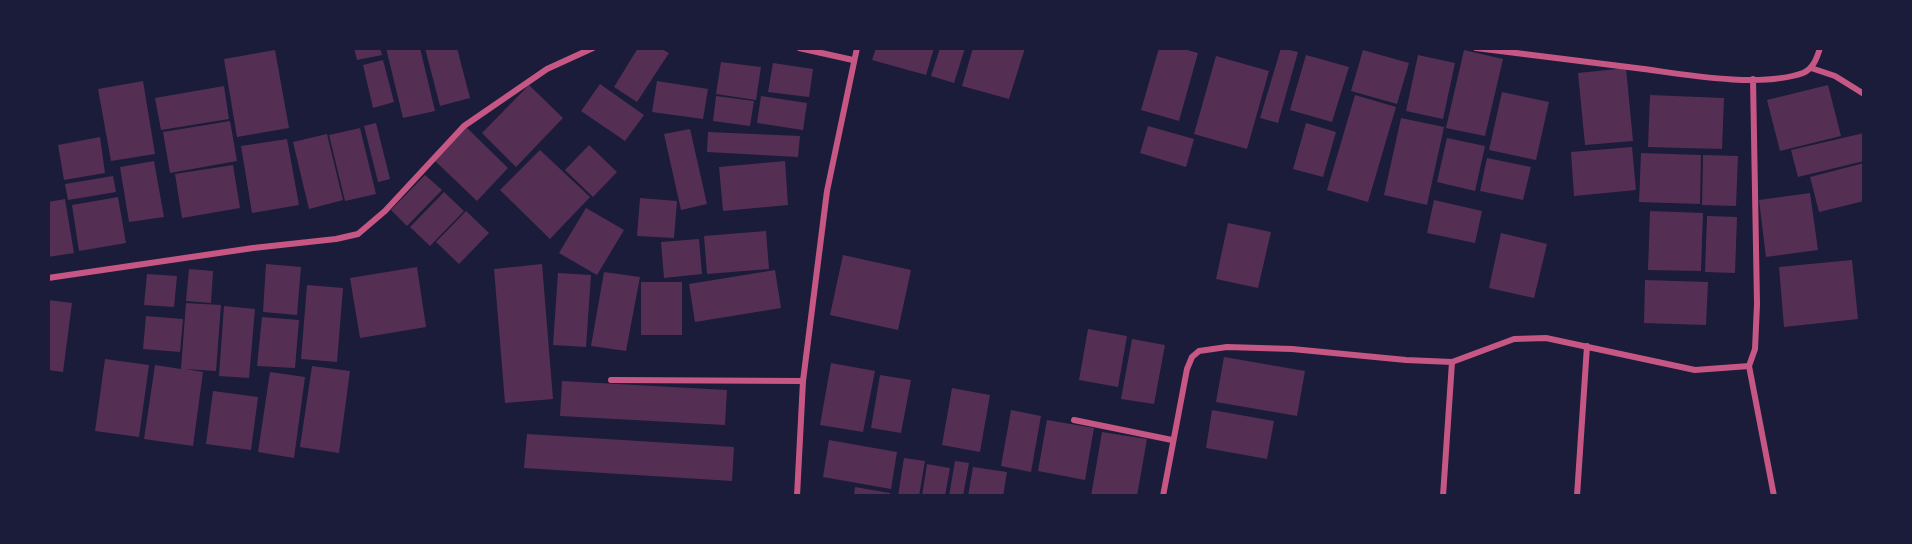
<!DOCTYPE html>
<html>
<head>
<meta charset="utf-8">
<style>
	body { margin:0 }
	#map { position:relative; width:1912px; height:544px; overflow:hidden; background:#1b1b3a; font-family:Overpass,sans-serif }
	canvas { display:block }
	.frame { position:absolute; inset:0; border:50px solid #1b1b3a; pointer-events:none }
</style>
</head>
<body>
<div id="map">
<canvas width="1912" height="544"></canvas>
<div class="frame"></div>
</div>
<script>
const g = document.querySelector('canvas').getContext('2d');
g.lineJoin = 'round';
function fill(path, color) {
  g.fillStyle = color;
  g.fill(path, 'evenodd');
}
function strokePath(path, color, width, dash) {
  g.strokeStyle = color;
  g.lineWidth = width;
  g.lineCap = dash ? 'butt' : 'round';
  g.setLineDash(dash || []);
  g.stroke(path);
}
const building = new Path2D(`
	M354 48H380L382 55 357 60Z
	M386 48H420L435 111 403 118Z
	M425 48H457L470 98 440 106Z
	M638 48H660L669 53 637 102 614 87Z
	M876 48H934L926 75 872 60Z
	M940 48H965L954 83 931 76Z
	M973 48H1025L1009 99 962 86Z
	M1159 48H1180L1198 53 1179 121 1141 110Z
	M1281 48 1298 52 1278 123 1260 118Z
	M275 50 289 128 237 137 224 59Z
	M1363 50 1409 63 1397 104 1351 91Z
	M1464 50 1503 59 1485 136 1446 128Z
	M1306 55 1349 67 1332 122 1290 110Z
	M1418 55 1455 63 1443 119 1406 111Z
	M1216 56 1269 71 1247 149 1194 134Z
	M383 60 394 102 373 108 363 65Z
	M721 62 761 67 756 100 716 94Z
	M773 63 813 69 809 97 768 92Z
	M1626 68 1633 141 1585 145 1578 73Z
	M143 81 155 154 111 161 98 89Z
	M657 81 708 89 703 119 652 112Z
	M600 84 644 115 625 141 581 111Z
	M529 85 563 118 516 167 482 133Z
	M1828 85 1841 136 1780 151 1767 100Z
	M224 86 229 119 161 130 155 98Z
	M1502 92 1549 102 1536 160 1489 150Z
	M1355 95 1396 107 1368 202 1327 190Z
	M1650 95 1724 98 1722 149 1648 147Z
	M716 96 754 101 750 126 713 121Z
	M761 96 807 103 803 130 757 123Z
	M1401 118 1444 127 1427 205 1384 195Z
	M230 121 237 161 170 173 163 132Z
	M376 123 390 179 378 182 364 126Z
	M1306 123 1336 132 1323 177 1293 169Z
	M465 126 508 168 477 201 433 159Z
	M1148 126 1194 139 1186 167 1140 153Z
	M360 128 376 194 345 201 329 135Z
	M690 129 707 204 681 210 664 134Z
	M708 132 800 136 798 157 707 152Z
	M1864 133V161L1798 177 1791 150Z
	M327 134 343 200 309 209 293 142Z
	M100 137 105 173 64 180 58 145Z
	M1447 138 1485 146 1475 191 1437 182Z
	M287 139 299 205 252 213 241 146Z
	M589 145 617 172 593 197 565 170Z
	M1632 147 1636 190 1574 196 1571 152Z
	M540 150 590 197 550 239 500 190Z
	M1641 153 1701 155 1700 204 1639 202Z
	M1703 155 1738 156 1736 206 1702 205Z
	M1487 158 1531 167 1523 200 1480 191Z
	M154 161 164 217 129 222 120 167Z
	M785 161 788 205 723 211 719 167Z
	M1864 163V201L1819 212 1810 177Z
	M233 165 240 208 182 218 175 174Z
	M425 175 442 190 407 226 391 210Z
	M113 176 116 192 68 200 65 184Z
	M444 192 464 211 430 246 410 227Z
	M1810 193 1818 250 1766 257 1759 200Z
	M118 197 126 243 79 251 72 205Z
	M640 198 677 201 674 238 637 236Z
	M65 199 74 253 48 257V202Z
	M1434 200 1482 211 1475 243 1427 233Z
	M586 208 624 230 597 275 559 253Z
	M466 211 489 233 459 264 436 242Z
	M1650 211 1703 213 1701 271 1648 270Z
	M1707 216 1737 217 1735 273 1705 272Z
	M1228 223 1271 232 1258 288 1216 279Z
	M766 231 769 269 707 274 704 236Z
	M1501 233 1547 244 1534 298 1489 288Z
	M699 239 702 274 664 278 661 242Z
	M843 255 911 270 898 330 830 315Z
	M1852 260 1858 319 1784 327 1779 267Z
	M266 264 301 267 297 315 263 312Z
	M542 264 553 399 505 403 494 269Z
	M417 267 426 327 360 338 350 278Z
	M189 269 213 271 211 303 186 301Z
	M775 270 781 308 695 322 689 284Z
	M604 272 640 277 626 351 591 346Z
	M558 273 591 275 586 347 553 345Z
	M147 274 177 276 174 307 144 305Z
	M1645 280 1708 282 1706 325 1644 323Z
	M641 282H682V335H641Z
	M307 285 343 288 337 362 301 359Z
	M48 300 72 303 63 372 48 370Z
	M186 303 221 305 216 371 185 369 203 372 193 446 144 439 155 365 181 369Z
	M224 306 255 309 249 378 219 376Z
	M146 316 183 319 180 352 143 349Z
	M262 317 299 320 295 368 257 366Z
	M1088 329 1127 336 1118 387 1079 380Z
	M1132 339 1165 345 1154 404 1121 399Z
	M1224 357 1305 371 1297 416 1216 402Z
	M105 359 149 365 139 437 95 431Z
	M831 363 875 371 863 432 820 425Z
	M312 366 350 371 339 453 300 447Z
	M270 372 305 377 294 458 258 452Z
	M880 375 911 380 901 433 871 428Z
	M562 381 727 390 725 425 560 416Z
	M952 388 990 395 980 452 942 445Z
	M213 391 258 397 251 450 206 444Z
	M1011 410 1041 416 1031 472 1001 466Z
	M1212 410 1274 421 1267 459 1206 448Z
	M1047 420 1094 428 1085 480 1038 471Z
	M1102 432 1147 439 1137 496H1091Z
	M527 434 734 447 732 481 524 468Z
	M829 440 897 452 891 489 823 477Z
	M904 458 925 461 919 496H898Z
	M955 461 969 463 963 496H949Z
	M927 464 950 468 945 496H922Z
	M973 467 1007 472 1003 496H968Z
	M855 487 890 493V496H854Z`);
const minor = new Path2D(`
	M799 48 853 60
	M1476 48C1532 55 1588 62 1644 69 1687 75 1761 88 1803 73 1813 69 1817 58 1820 48
	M1811 68 1835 76 1864 94
	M48 278 253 248 336 239 358 234 385 211 464 126 547 69 593 48
	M1749 366 1774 496
	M611 380 803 381
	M1074 420 1172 440
	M797 496 803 381 827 191 857 48
	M1163 496 1187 369 1192 357 1199 351 1227 347 1292 349 1406 360 1452 362 1514 339 1546 338 1695 370 1749 366 1755 349 1757 304 1753 79
	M1443 496 1452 362
	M1577 496 1587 346`);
fill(building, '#542f53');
strokePath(minor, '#c65784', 6);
</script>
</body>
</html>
